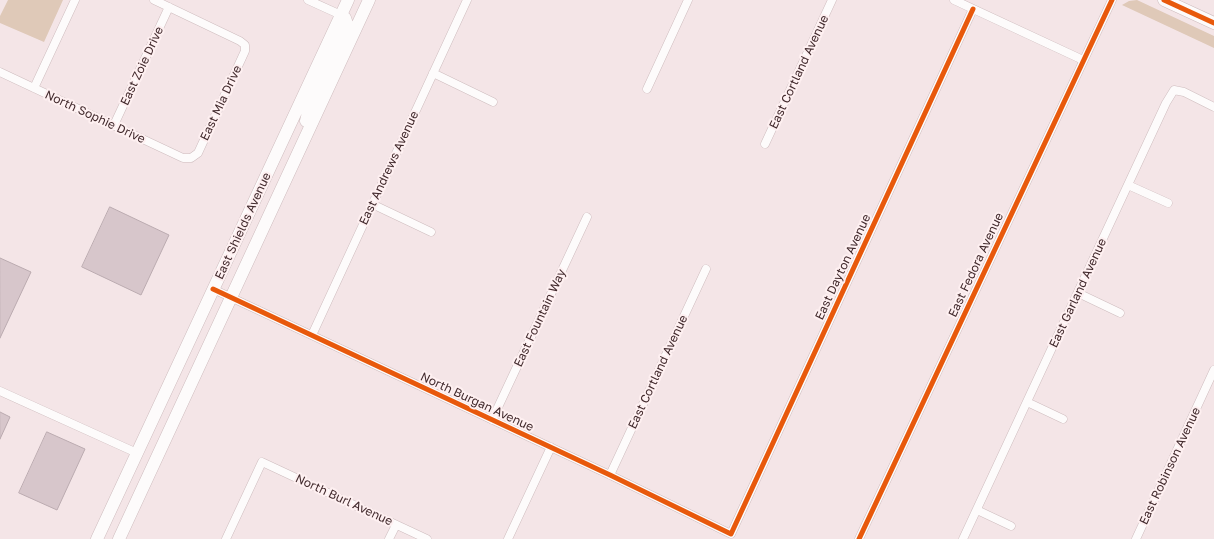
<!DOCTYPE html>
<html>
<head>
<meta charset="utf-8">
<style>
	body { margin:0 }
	canvas { display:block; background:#f4e5e7 }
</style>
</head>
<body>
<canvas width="1214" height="539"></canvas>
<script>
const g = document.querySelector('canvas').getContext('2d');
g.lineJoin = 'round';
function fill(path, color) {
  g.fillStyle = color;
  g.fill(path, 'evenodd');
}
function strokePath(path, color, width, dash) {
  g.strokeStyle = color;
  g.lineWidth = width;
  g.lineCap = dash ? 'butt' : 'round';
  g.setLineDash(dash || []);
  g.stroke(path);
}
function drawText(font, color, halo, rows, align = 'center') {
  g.font = font + ' "Golos Text",sans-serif';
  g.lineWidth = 4;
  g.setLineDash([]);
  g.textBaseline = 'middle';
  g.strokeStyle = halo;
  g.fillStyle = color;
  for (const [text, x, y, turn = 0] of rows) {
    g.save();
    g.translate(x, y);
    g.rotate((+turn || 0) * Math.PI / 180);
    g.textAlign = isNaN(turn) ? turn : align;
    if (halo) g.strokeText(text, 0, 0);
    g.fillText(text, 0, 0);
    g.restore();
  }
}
const green = new Path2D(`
	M8 0H63L44 42 0 23V16Z
	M1137 0 1214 36V48L1122 5 1129 1Z`);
const building = new Path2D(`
	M110 207 169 235 141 295 82 267Z
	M0 258 31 272 0 338Z
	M0 412 10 417 0 439Z
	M47 432 85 449 57 510 19 493Z`);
const street = new Path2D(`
	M308 0 341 15
	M954 0 1083 60
	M0 72 183 158H191L198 153 245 51V45L240 41 154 0
	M433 73 493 102
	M34 88 75 0
	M647 89 688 0
	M114 125 169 7
	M765 144 832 0
	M1128 185 1168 203
	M372 204 431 232
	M213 289 610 475 731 534 973 9
	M1078 293 1120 313
	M312 335 467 0
	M0 391 137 453
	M1027 402 1063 419
	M492 420 587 217
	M610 475 706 269
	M977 510 1011 526
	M226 539 262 462 427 539
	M389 539 396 525
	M508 539 551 447
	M859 539 1112 0
	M963 539 1166 103 1174 90 1184 92 1214 107
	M1136 539 1214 370`);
const secondary = new Path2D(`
	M1164 0 1214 23
	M306 121 310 105 347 24 345 18 341 15
	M97 539 348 0
	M119 539 369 0`);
const cycleway = new Path2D(`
	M1164 0 1214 23
	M213 289 610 475 731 534 973 9
	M859 539 1112 0`);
const streetNames = [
	["East Zoie Drive",142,66,-65],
	["East Cortland Avenue",799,72,-65],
	["East Mia Drive",221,103,-65],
	["North Sophie Drive",95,117,25],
	["East Andrews Avenue",389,168,-65],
	["East Shields Avenue",243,226,-65],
	["East Fedora Avenue",976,265,-65],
	["East Dayton Avenue",843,267,-65],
	["East Garland Avenue",1078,293,-65],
	["East Fountain Way",540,318,-65],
	["East Cortland Avenue",658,372,-65],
	["North Burgan Avenue",477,402,25],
	["East Robinson Avenue",1170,466,-65],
	["North Burl Avenue",344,500,25]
];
fill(green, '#dfc9b8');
fill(building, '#d7c6cb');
strokePath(building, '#bbabb0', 1);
strokePath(street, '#cebcbe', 9);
strokePath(secondary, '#cebcbe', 13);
strokePath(street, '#fdfbfb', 8);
strokePath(secondary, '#fdfbfb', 12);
strokePath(cycleway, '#e8590c', 5);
drawText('12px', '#41292c', '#fef0f1', streetNames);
</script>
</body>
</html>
